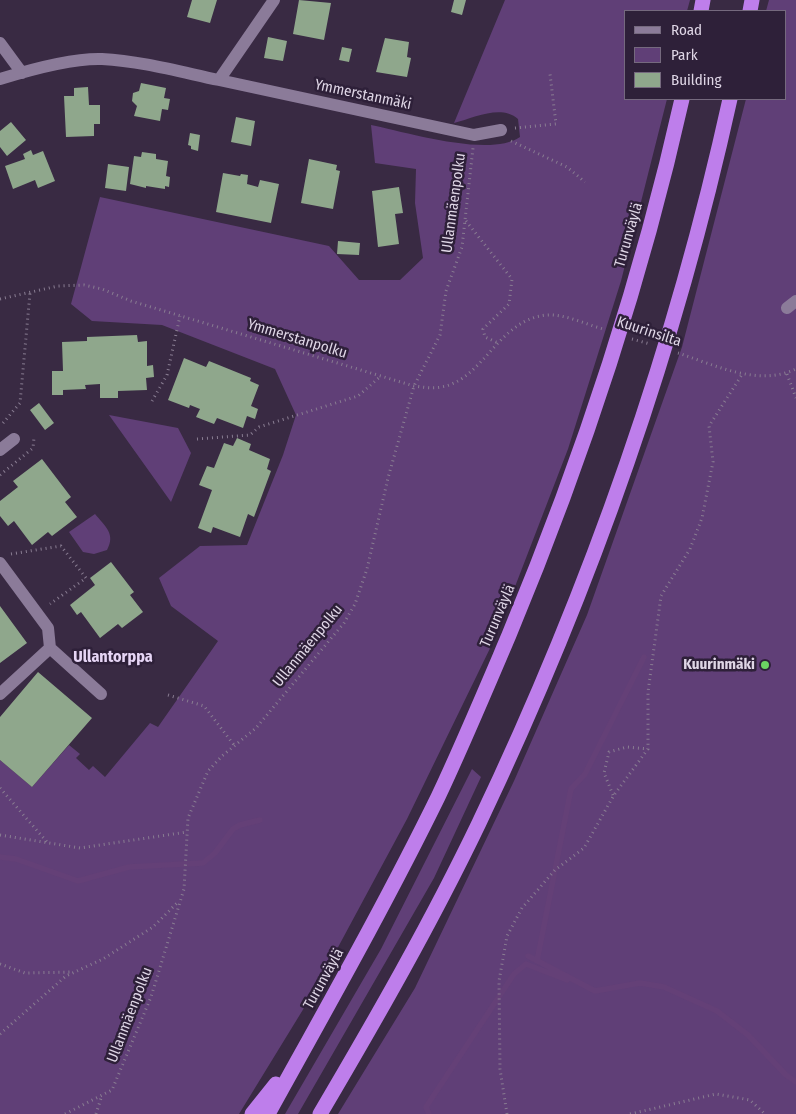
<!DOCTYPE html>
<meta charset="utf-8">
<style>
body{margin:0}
#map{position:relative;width:796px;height:1114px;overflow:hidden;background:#392a43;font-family:"Fira Sans Condensed",sans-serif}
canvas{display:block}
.legend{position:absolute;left:624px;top:10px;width:162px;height:90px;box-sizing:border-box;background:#2e2039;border:1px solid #75697e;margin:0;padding:6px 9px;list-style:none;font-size:15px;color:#dfd6e6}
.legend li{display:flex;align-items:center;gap:10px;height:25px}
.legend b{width:25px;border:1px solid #75697e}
</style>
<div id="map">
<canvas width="796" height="1114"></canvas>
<ul class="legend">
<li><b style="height:6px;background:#8b7b99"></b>Road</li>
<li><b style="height:14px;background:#603f77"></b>Park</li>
<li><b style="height:14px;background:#8fa78c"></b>Building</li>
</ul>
</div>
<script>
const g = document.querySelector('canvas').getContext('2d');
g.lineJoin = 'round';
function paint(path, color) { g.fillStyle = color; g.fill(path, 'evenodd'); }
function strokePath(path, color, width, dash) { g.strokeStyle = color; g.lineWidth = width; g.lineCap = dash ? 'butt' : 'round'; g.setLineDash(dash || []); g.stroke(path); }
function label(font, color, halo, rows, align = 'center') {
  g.font = font + ' "Fira Sans Condensed",sans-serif'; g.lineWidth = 5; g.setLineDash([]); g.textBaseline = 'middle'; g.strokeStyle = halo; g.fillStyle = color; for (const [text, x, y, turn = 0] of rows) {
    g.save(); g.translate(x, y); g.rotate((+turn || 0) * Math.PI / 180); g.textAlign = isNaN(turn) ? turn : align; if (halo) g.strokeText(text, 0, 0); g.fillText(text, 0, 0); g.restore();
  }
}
const green = new Path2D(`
 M505,0H690L687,11H625V99H667L621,281L568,449L496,636L407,819L315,990L239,1114H0V760L32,787L69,745L80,754L76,758L89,770L93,766L105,777L150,723L158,727L218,641L171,606L159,578L200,546L247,545L283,455L296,415L275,369L162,325L92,321L71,304L100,197L329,246L359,280H400L423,258L415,203L416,169L375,163L371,125C406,132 490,158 520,137L518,119C501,104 474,118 454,123Z
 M769,0H796V1114H338L415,988L514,781L587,615L682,347L746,99H785V11H766Z
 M109,415L178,428L191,453L171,502Z
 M95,514C105,526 116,534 107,550L94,554L83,552L69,532Z
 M472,769L481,777L434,878L298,1114H285L381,949Z`);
const stream = new Path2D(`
 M0,857L16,859L78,881L129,867L203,863L215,853L233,829L240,825L260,820
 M528,956L595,991L640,983L664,987L717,1011L748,1035L786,1075L796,1082
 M537,961L571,789L585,774L644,657
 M429,1114L426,1107L514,974L526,964L567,980`);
const building = new Path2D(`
 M192,0H217L210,23L187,17Z
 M299,0L331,3L324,40L293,34Z
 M454,0H466L462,15L451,12Z
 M268,37L287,41L283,61L264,58Z
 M385,38L409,42L407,57L411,58L407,77L376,72Z
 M342,47L352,49L349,62L339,60Z
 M141,83L166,88L164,98L170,99L168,110L162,109L160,121L134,116L137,106L132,101L133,93L139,91Z
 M88,87L89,105H100V124H94V136L66,137L64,96H74V88Z
 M236,117L255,121L251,146L231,142Z
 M11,122L26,140L7,156L0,147V131Z
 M190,133L200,135L198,151L191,149V146L188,145Z
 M31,150L33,155L43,151L55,181L38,188L35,180L13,189L5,166L25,159L23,154Z
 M142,152L156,154V159L168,161L166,176L170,177L169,187L165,186V189L146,186V188L130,184L134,156L141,157Z
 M309,159L337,165L336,170L340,171L333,209L301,203Z
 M108,164L129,167L126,191L105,188Z
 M223,173L240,176L241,174L248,175L247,184L258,187L260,180L279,184L271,223L216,212Z
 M399,187L403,213L395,214L399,244L378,247L372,191Z
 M338,241L360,243L359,255L337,254Z
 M137,335L138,342L147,341V366L153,365L154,377L146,378L147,390L118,391V398H100V384L85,385L86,389L63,390V395H52V371H63L62,342L87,341V337Z
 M184,358L206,367L209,361L251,378L250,381L259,385L251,406L258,409L255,419L247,416L243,428L217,418L214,424L196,417L200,409L190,405L189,408L168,400Z
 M39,403L54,423L45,430L30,410Z
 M237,438L251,444L249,450L270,459L267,469L271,471L254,517L248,514L240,537L213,527L211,533L198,528L212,490L199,485L207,466L214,468L224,443L233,446Z
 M42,459L71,497L65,502L77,517L52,536L48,532L32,545L14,521L8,526L0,516V501L18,487L13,481Z
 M111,562L134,592L130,595L143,612L122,628L118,624L100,638L81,612L77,615L70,605L95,585L90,578Z
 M0,606L27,643L0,663Z
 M38,672L92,718L32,787L0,760V717Z`);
const path = new Path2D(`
 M515,128L556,124L550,74
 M511,141L567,167L585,182
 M466,221L512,279L509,304L483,329L485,337L498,343
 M0,299L58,286L84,285L102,289L131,301L414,386C423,387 432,389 441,387C484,380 498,319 547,315C565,314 585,324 603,329
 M632,339L650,344
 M678,353C715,365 758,387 796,369
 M787,374L796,398
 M152,401L167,375L180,316
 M3,423L20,403L30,293
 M197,439L250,435L259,427L358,396L381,376
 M0,475L33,448L34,438
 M11,554L61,546L86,578L50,604
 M168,695L204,706L234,745
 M0,788L47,842
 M613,795L604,773L609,752L627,747L648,749
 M0,835L80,848L187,832
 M0,964L25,973L73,972
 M0,1034L66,976L103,959L153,927L179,901
 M65,1114L112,1090L151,997L184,889L188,818L208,771L222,756L256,728L344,623L355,604L367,569L388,478L414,386L440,335L446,291L462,247L473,148
 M96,1114L102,1095
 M507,1114L500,1069L499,981L507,936L522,908L555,870L584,848L614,795L648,749V692L661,596L690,549L702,518L713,462L709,426L743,373
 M630,1114L716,1094L750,1100L765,1114`);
const minor = new Path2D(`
 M0,43L22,73
 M0,79C29,70 72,58 102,59C141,61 181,72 219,80L274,0
 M219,80L474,135L501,130
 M787,308L796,301
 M0,450L14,439
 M0,563L48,628L50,648L101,694
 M0,694L50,648`);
const highway = new Path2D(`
 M701,11L703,0
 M750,11L752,0
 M252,1114L276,1084
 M268,1114C326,1009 385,905 438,797C463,744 486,689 509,635C581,462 641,282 682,99
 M320,1114C376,1019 431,923 479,823C589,592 675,349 730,99`);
const markers = [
 [765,665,5,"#6bd362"]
];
const streetNames = [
 ["Ymmerstanmäki",363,95,12],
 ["Ullanmäenpolku",454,203,-82],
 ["Turunväylä",629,235,-74],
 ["Kuurinsilta",649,332,18],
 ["Ymmerstanpolku",297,339,17],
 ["Turunväylä",498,616,-67],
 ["Ullanmäenpolku",308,646,-51],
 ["Turunväylä",324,979,-61],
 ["Ullanmäenpolku",130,1015,-69]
];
const poiNames = [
 ["Kuurinmäki",755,665]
];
const neighbourhoodNames = [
 ["Ullantorppa",113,658]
];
paint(green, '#603f77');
strokePath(stream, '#644077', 5.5);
paint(building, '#8fa78c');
strokePath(path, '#897d92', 3, [1, 4]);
strokePath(minor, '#8b7b99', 12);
strokePath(highway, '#be7eeb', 15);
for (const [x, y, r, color] of markers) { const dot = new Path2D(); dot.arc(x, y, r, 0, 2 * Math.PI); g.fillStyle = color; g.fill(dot); strokePath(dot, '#2e2039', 2); }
label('15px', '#dfd6e6', '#2e2039', streetNames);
label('bold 15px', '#dfd6e6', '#2e2039', poiNames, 'right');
label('bold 16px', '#e6d5f5', '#2e2039', neighbourhoodNames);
</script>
